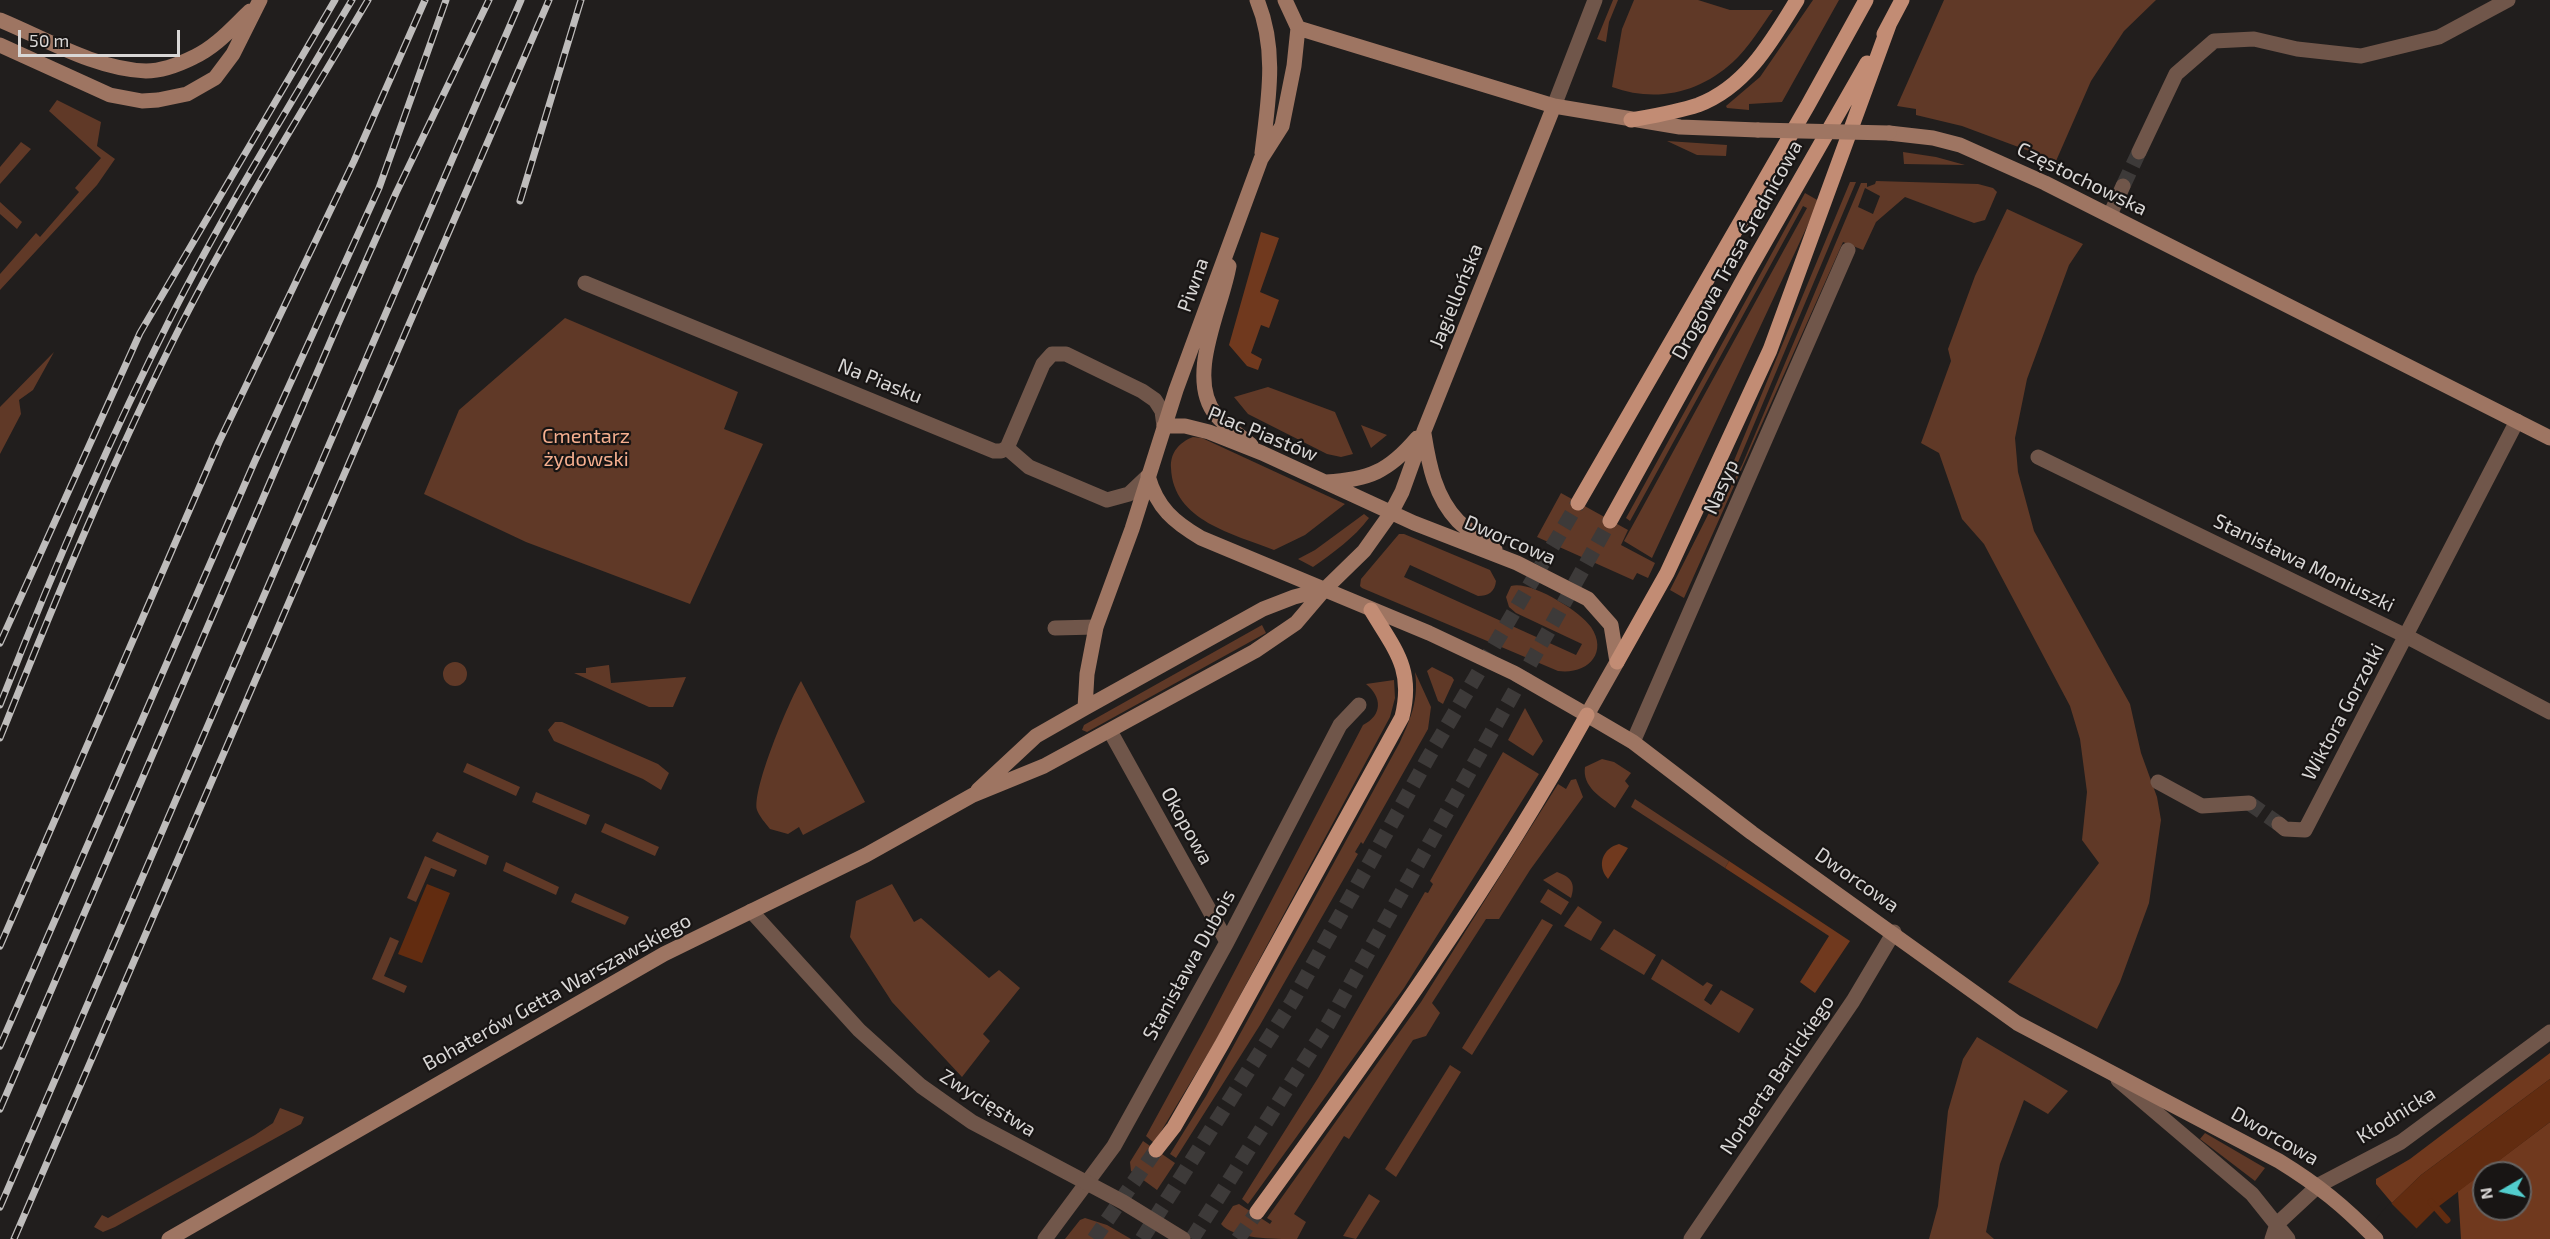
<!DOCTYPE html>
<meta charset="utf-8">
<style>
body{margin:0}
#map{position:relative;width:2550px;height:1239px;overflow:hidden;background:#211e1d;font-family:"Exo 2",sans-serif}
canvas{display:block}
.north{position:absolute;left:2472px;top:1161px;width:60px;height:60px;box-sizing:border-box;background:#181514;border:2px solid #656362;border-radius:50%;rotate:261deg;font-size:16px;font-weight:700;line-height:24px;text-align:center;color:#d9d7d6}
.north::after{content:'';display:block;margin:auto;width:21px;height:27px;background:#52cdcd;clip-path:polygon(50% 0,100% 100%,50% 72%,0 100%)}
.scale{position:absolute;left:18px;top:30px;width:162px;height:27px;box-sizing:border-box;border:3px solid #d9d7d6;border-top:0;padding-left:8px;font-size:18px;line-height:21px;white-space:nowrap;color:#d9d7d6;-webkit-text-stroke:4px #181514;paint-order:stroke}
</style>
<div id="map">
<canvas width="2550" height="1239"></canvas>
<div class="north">N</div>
<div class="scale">50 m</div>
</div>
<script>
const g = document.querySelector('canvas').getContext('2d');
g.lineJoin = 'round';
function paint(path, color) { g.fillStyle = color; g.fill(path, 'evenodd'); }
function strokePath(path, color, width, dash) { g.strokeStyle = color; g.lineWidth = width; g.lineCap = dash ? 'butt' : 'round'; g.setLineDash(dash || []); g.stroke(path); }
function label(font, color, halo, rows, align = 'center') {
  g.font = font + ' "Exo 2",sans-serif'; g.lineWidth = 4.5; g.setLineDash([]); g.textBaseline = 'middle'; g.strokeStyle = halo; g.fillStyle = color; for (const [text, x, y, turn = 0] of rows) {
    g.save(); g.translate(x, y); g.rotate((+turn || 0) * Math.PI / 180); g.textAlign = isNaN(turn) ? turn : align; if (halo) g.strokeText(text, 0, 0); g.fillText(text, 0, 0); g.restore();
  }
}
const green = new Path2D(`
 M1613,0H1618L1609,22L1606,42L1597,39Z
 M1634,0H1698L1730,10H1773C1761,27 1749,47 1733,62C1699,93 1656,103 1612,87L1622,29Z
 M1813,0H1839L1782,102L1749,104V110L1727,108L1726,106L1760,77Z
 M1944,0H2156L2124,31L2091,81L2056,161L1962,126L1916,115V109L1897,106Z
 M57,100L101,122L97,146L115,159L97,185L0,290V274L36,233L40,237L79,192L75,188L101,158L49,111Z
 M1667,141L1727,145L1726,156L1697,155Z
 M21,142L31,149L0,184V167Z
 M1903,152L1936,157L1965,165L1904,164Z
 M1876,181L1978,184L1993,188L1997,192L1985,220L1974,223L1905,197L1876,222L1863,250L1843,242L1684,598L1670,590L1728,475L1850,182H1856L1715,517L1742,465L1861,183H1867V187L1875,184ZM1865,188L1880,196L1873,214L1858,207Z
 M1805,193L1819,201L1652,558L1624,541L1807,208L1803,206L1630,521L1626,518Z
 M0,202L22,222L17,229L0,214Z
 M2007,209L2083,244L2069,265L2027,379L2015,438L2018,472L2034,531L2130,704L2141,753L2157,797L2161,820L2149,903L2120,982L2097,1029L2008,982L2099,863L2082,840L2087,792L2080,739L2070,706L1984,544L1962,519L1939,453L1921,443L1951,361L1948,349L1975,276Z
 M565,318L738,392L724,429L763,444L690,604L526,542L424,494L459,410Z
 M54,352L33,390L19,400L21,414L0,454V407Z
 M1268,387L1335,412L1353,454L1341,457L1327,454L1248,414L1234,397Z
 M1361,425L1387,435L1371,448Z
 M1193,437L1202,438L1345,504L1305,535L1274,550C1234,534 1173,521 1171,468C1170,452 1180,442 1193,437Z
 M1561,493L1628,530L1621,545L1655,563L1648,578L1637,573L1633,580L1537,537Z
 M1364,514L1369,518C1354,538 1333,553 1313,567L1298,559L1315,550Z
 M1399,534H1404L1490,570L1496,581C1495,592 1488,596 1478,596L1410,565L1404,577L1576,655L1582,644L1516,613L1509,607L1506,597L1511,586C1530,580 1580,611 1591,627C1609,654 1586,675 1558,671L1362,588L1360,586L1361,579Z
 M1262,625L1266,633L1087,732L1082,730L1084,725Z
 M443 674a12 12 0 1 1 24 0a12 12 0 1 1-24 0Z
 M609,665L611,683L686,677L673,707H649L574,673H586V668Z
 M1432,667L1452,677L1454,680L1443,704L1438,701L1427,671Z
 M1415,672L1431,707L1428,729L1363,844L1361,842L1355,852L1358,854L1260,1025L1176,1158L1170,1154L1206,1096L1400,742C1411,718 1419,699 1415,672Z
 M1394,680L1395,698L1390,717L1216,1040L1154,1143L1146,1136L1205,1028L1363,725C1383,715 1382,697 1366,684Z
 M801,681L865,802L803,835L799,827L788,834L770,829C766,824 759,816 757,810C752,789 789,701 801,681Z
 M1525,708L1543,741L1533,756L1508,740Z
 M555,722H562L658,764L669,773L661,790L643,779L554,741L548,730Z
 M1503,752L1539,774L1404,988L1248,1204L1242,1199L1318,1078L1425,892L1428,893L1433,884L1430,881Z
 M1602,759L1614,762L1631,773L1625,781L1629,786L1615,808C1601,797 1582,787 1585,767Z
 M467,763L520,787L516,796L463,772Z
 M1576,779L1583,797L1530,870L1499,919H1486L1432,1003L1440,1013L1426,1036L1413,1040L1409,1046L1349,1139L1344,1136L1294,1214L1306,1222L1297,1239C1273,1239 1234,1239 1221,1224L1233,1206L1239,1204L1270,1224L1272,1221L1267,1218L1421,1002L1558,784L1566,789L1571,780Z
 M536,792L590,815L586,825L532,802Z
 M1635,799L1729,861L1725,868L1631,807Z
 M605,823L659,847L655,856L601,832Z
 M437,832L489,856L486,865L432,841Z
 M425,856L457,870L454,877L431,868L416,902L407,898Z
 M506,862L559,887L556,895L503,871Z
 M1557,872C1571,877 1576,883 1571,898L1543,880Z
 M892,884L914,922L921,918L989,978L999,970L1020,988L983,1034L990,1041L962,1077L892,1002L850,937L856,901Z
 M1548,889L1569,902L1561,915L1540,902Z
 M575,893L629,917L625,925L571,902Z
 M1578,906L1602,922L1591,941L1564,926Z
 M1542,919L1553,925L1472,1055L1462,1048Z
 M1614,929L1656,955L1644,975L1600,949Z
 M390,937L399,941L384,976L407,986L404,993L372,979Z
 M1662,959L1703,986L1707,982L1713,985L1704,1000L1711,1005L1721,990L1754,1009L1739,1033L1651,979Z
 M1977,1037L2068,1091L2048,1114L2024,1100L2000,1164L1986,1232L1994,1239H1929L1938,1206L1948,1111L1963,1059Z
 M1450,1065L1461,1072L1396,1177L1385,1169Z
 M280,1108L304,1117L301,1124L115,1227L103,1232L94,1227L102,1215L108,1218L255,1135L273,1123Z
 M2205,1133L2265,1168L2255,1181L2200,1139Z
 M1143,1141L1175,1163L1157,1190L1131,1171L1130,1162Z
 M1369,1194L1380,1201L1356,1239L1343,1236Z
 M1085,1218L1107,1225L1131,1239H1065L1080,1220Z`);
const forest = new Path2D(`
 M1261,232L1279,238L1260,292L1279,300L1269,328L1261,325L1251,353L1262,359L1258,370L1247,366L1229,345Z
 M1619,844L1628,848L1608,879C1596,865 1603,848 1619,844Z
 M1729,861L1850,941L1815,993L1800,982L1829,936L1725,868Z
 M2550,1053V1079L2421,1175L2392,1203L2376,1184V1179L2410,1159Z
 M2550,1122V1239H2461L2458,1191ZM2484,1173H2520V1209H2484Z`);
const water = new Path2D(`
 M427,884L450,893L422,963L398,954Z
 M2550,1079V1122L2438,1207L2406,1239H2363L2392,1203L2421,1175Z`);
const pier = new Path2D(`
 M2390,1202L2418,1230L2410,1239H2360Z`);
const stream = new Path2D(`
 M2431,1202L2447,1220`);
const minorTunnel = new Path2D(`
 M2123,186L2139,152
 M2249,803L2279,824`);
const primaryTunnel = new Path2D(`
 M1094,1239L1156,1150
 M1142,1239L1293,1000L1428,758L1578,503
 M1192,1239L1328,1024L1610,521
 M1238,1239L1257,1212`);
const minor = new Path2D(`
 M2139,152L2176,74L2214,41L2254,39L2297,49L2361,56L2439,37L2508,0
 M2110,215L2123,186
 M585,283L994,451H1001L1007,448
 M1007,448L1043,364L1052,354H1066L1142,391L1155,400L1162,411L1164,426
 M1007,448L1029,467L1107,500L1129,494L1148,476
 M2038,457L2406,636L2550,712
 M1055,628L1096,627
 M1110,731L1227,942
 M1633,742L1848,250
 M2158,782L2202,806L2249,803
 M2279,824L2285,829L2305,830L2517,421
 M2118,1080L2252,1194L2288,1239
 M1045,1239L1114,1146L1227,942L1340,725L1359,705
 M1691,1239L1853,1001L1894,932
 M2272,1239L2277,1224L2319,1185`);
const tertiary = new Path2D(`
 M1554,106L1595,0
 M751,911L859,1030L921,1086L972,1122L1123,1202L1183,1239
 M2319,1185L2401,1142L2550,1032`);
const secondary = new Path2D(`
 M1257,0C1278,50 1268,102 1262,153
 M0,20C46,39 95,69 146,71C162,71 180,64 194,57C216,47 233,27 250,11
 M1298,28L1554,106L1680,127L1758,130
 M0,45L110,95L142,101L158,100L187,94L215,78L233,54L260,0
 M1889,133L1933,138L1960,145L2045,183L2550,438
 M1229,266C1222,308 1185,377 1216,415C1225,426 1240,435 1251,445
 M1164,426H1185L1209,432L1262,453L1414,523L1517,563L1588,599L1611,625L1617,662L1587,715
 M1424,434C1429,465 1435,497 1458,521C1468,531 1483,540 1495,549
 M1148,476C1157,508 1174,522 1201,538L1429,633L1514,673L1587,715L1633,742L1752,833L2017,1023L2279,1161C2318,1185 2344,1206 2376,1239
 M1326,482C1369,480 1389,471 1417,438
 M1085,708L1087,674L1096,627L1132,529L1176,390L1261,159L1282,126L1294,66L1298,28L1285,0
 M978,790L1036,736L1085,708L1263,609L1294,597L1325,589
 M169,1239L664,954L866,855L973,795L1044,766L1255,651L1296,623L1325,589L1364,551L1391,513L1402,492L1424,431L1554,106`);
const primary = new Path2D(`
 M1884,34L1902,0
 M1631,120C1653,116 1677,112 1698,105C1746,87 1772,41 1797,0
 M1578,503L1808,105L1866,0
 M1610,521L1747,273L1867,63
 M1617,662L1667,573L1770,350L1889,25
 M1156,1150L1174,1127L1222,1044L1402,717C1414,669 1395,650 1371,610
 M1257,1212C1374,1051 1491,889 1587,715`);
const rail = new Path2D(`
 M520,201L581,0
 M0,643L140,333L335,0
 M0,705C51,575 107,444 170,319C225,210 290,105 352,0
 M0,738C56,598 114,457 182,323C239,212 305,107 368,0
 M0,946L219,442L354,161L425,0
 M0,1046L254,463L379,188L446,0
 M0,1109L338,324L396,193L489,0
 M0,1207L521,0
 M14,1239L549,0`);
const secondaryBridge = new Path2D(`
 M1758,130L1889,133`);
const streetNames = [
 ["Częstochowska",2082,179,26],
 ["Drogowa Trasa Średnicowa",1737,250,-61],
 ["Piwna",1193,285,-70],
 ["Jagiellońska",1456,296,-68],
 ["Na Piasku",880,381,22],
 ["Plac Piastów",1263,434,22],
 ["Nasyp",1721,487,-66],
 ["Dworcowa",1510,540,23],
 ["Stanisława Moniuszki",2304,563,26],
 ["Wiktora Gorzołki",2343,712,-62],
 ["Okopowa",1187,826,61],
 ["Dworcowa",1857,880,35],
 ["Stanisława Dubois",1189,965,-61],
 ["Bohaterów Getta Warszawskiego",557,992,-29],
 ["Norberta Barlickiego",1777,1075,-56],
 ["Zwycięstwa",988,1103,32],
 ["Kłodnicka",2396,1115,-32],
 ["Dworcowa",2275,1136,30]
];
const parkNames = [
 ["Cmentarz",586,436],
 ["żydowski",586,459]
];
paint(green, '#603927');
paint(forest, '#70391e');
paint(water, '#622c10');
paint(pier, '#211e1d');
strokePath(stream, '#622c10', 7);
strokePath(minorTunnel, '#3d3a39', 15, [15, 8]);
strokePath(primaryTunnel, '#3d3a39', 15, [15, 8]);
strokePath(minor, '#70564a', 15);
strokePath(tertiary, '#70564a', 15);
strokePath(secondary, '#9e7562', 15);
strokePath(primary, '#c28c74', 15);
strokePath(rail, '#bebcbb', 7);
strokePath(rail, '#181514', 4.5, [14]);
strokePath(secondaryBridge, '#9e7562', 15);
label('20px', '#d9d7d6', '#181514', streetNames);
label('20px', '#f6af8f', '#181514', parkNames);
</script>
